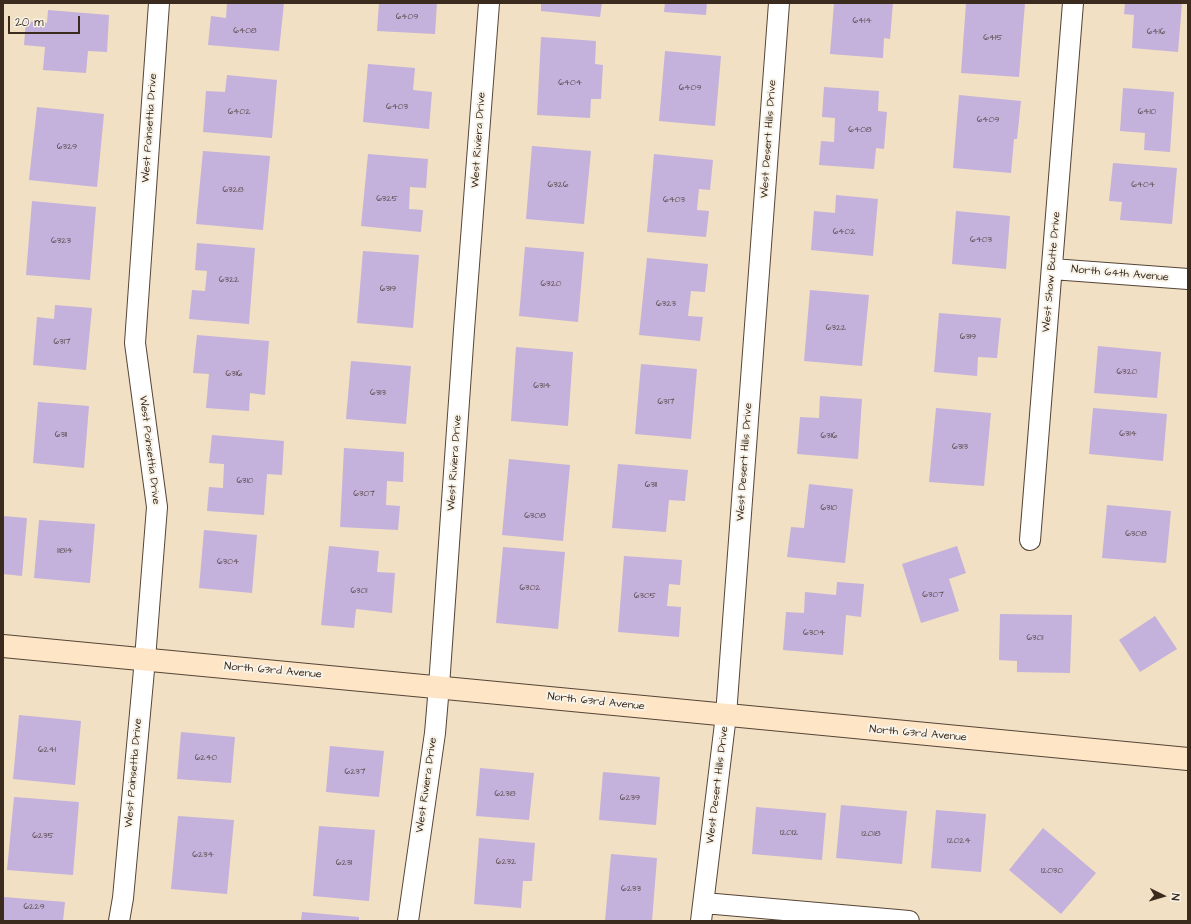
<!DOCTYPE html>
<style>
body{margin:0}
#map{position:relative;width:1191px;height:924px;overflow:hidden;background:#f1e0c3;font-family:"Architects Daughter",sans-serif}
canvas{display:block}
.frame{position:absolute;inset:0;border:4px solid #3b2a1e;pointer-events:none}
.north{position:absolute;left:1143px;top:876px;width:40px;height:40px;-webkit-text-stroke:3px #f7f3e8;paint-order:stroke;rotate:95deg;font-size:11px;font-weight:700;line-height:16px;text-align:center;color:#3b2a1e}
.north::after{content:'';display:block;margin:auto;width:14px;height:18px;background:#3b2a1e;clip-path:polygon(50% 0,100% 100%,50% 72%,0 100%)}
.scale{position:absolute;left:8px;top:16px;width:72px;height:18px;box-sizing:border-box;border:2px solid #3b2a1e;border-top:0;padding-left:5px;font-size:12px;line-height:14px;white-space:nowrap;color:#3b2a1e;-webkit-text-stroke:3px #f7f3e8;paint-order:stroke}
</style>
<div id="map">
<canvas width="1191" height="924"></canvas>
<div class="frame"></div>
<div class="north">N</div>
<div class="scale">20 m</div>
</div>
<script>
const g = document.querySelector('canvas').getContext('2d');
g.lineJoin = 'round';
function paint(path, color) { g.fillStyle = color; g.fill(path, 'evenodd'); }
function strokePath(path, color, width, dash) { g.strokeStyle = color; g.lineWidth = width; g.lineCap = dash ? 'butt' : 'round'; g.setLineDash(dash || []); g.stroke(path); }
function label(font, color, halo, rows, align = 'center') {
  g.font = font + ' "Architects Daughter",sans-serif'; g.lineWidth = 4; g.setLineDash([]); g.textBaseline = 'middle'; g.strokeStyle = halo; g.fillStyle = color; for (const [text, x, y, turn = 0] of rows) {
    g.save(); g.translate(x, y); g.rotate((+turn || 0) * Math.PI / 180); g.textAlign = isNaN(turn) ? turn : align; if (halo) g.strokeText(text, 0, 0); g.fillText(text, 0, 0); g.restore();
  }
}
const building = new Path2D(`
 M227,3H284L279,51L208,45L211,16L226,18Z
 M379,3H437L435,34L377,31Z
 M541,3H602L600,17L541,11Z
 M665,3H707L706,15L664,12Z
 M834,3H893L890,39L884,38L883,58L830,54Z
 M966,3H1025L1019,77L961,73Z
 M1125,3H1182L1178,52L1132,48L1134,15L1124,14Z
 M48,10L109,15L107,52L88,51L86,73L43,70L45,47L24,45L26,21L47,23Z
 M541,37L596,41L595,64L603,65L601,99H591L590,118L537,115Z
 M665,51L721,56L715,126L659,121Z
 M368,64L415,68L413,90L432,92L429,129L363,122Z
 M227,75L277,80L272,138L203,132L206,91L225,92Z
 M824,87L879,91L878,111L887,112L884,149L876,148L874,169L819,165L821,141L834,142L835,118L822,117Z
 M1123,88L1174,92L1170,152L1144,150L1145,133L1120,131Z
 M959,95L1021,101L1017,139H1014L1011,173L953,168Z
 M37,107L104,114L97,187L29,180Z
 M532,146L591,151L584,224L526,219Z
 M203,151L270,156L263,230L196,224Z
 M368,154L428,159L426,188L410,187L409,209L423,210L421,232L361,226Z
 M654,154L713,160L710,190L699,189L697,210L709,211L706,237L647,232Z
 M1113,163L1177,168L1172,224L1120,220L1122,202L1109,201Z
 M836,195L878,199L873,256L811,250L814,211L835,213Z
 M32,201L96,207L90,280L26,275Z
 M956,211L1010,216L1006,269L952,264Z
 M197,243L255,248L249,324L189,319L192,290L205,291L207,271L195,270Z
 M525,247L584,252L578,322L519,316Z
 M363,251L419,255L413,328L357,323Z
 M647,258L708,264L705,292L691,291L688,316L703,317L700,341L639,335Z
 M810,290L869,295L862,366L804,361Z
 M55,305L92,308L86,370L33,365L37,317L54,319Z
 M939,313L1001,318L997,358L978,357L977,376L934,372Z
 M197,335L269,341L265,395L250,393L249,411L206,408L209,374L193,373Z
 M1098,346L1161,352L1157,398L1094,393Z
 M516,347L573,352L568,426L511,421Z
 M351,361L411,366L406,424L346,419Z
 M641,364L697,369L691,439L635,434Z
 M820,396L862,399L858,459L797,454L800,417L819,418Z
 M38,402L89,406L84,468L33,463Z
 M936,408L991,413L984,486L929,482Z
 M1093,408L1167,414L1163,461L1089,454Z
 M212,435L284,441L282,475L267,474L264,515L207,511L209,487L223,488L224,464L209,463Z
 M344,448L404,452L403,482L387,481L386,505L400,506L398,530L340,527Z
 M509,459L570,465L563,541L502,535Z
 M618,464L688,470L685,501L669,500L666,532L612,528Z
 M809,484L853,489L845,563L787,557L791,527L804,528Z
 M1107,505L1171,511L1166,563L1102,558Z
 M3,516L27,518L22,576L3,574Z
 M39,520L95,524L90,583L34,578Z
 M204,530L257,535L252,593L199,588Z
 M329,546L379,551L377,572L395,573L392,613L356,609L354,628L321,625Z
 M957,546L966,573L949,579L959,611L921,623L902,564Z
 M503,547L565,552L558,629L496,623Z
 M624,556L682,560L680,585L669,584L667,606L681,607L679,637L618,632Z
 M837,582L864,584L861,617L846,615L843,655L783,650L786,612L804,613L805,592L836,595Z
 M1000,614L1072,615L1070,673L1017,672V661L999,660Z
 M1155,616L1177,649L1140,672L1119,640Z
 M19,715L81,721L75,785L13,779Z
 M181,732L235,737L231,783L177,779Z
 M330,746L384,751L379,797L326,792Z
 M480,768L534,773L529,820L476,816Z
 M603,772L660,777L656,825L599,820Z
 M14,797L79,802L73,875L7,870Z
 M841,805L907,811L902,864L836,858Z
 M756,807L826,813L822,860L752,854Z
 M936,810L986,814L981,872L931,868Z
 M178,816L234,820L227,894L171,889Z
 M319,826L375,830L369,901L313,896Z
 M1043,828L1096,873L1061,914L1009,870Z
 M479,838L535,843L532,881H523L521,908L474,904Z
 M611,854L657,858L652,921H605Z
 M4,897L65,902L63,921H3Z
 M302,912L359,917V921H301Z`);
const street = new Path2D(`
 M1052,269L1188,279
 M1030,540L1073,3
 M704,903L909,921
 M119,921L123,898L145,659L157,507L135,343L159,3
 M408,921L435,733L439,686L464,330L489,3
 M701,921L726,715L779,3`);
const secondary = new Path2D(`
 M3,646C398,682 793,722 1188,759`);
const numberNames = [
 ["6409",407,17],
 ["6414",862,21],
 ["6408",245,31],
 ["6416",1156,32],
 ["6415",993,38],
 ["6404",570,83],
 ["6409",690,88],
 ["6403",397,107],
 ["6402",239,112],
 ["6410",1147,112],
 ["6409",988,120],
 ["6408",860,130],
 ["6329",67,147],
 ["6326",558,185],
 ["6404",1143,185],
 ["6328",233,190],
 ["6325",387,199],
 ["6403",674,200],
 ["6402",844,232],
 ["6403",981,240],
 ["6323",61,241],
 ["6322",229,280],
 ["6320",551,284],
 ["6319",388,289],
 ["6323",666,304],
 ["6322",836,328],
 ["6319",968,337],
 ["6317",62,342],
 ["6320",1127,372],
 ["6316",234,374],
 ["6314",542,386],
 ["6313",378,393],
 ["6317",666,402],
 ["6314",1128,434],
 ["6311",61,435],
 ["6316",829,436],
 ["6313",960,447],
 ["6310",245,481],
 ["6311",651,485],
 ["6307",364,494],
 ["6310",829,508],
 ["6308",535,516],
 ["6308",1136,534],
 ["11814",65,551],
 ["6304",228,562],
 ["6302",530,588],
 ["6301",359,591],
 ["6307",933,595],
 ["6305",645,596],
 ["6304",814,633],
 ["6301",1035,638],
 ["6241",47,750],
 ["6240",206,758],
 ["6237",355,772],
 ["6238",505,794],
 ["6239",630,798],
 ["12012",789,833],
 ["12018",871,834],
 ["6235",43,836],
 ["12024",959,841],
 ["6234",203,855],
 ["6232",506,862],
 ["6231",344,863],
 ["12030",1052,871],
 ["6233",631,889],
 ["6229",34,907]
];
const streetNames = [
 ["West Poinsettia Drive",150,128,-86],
 ["West Desert Hills Drive",769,139,-86],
 ["West Riviera Drive",479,140,-86],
 ["West Shaw Butte Drive",1052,272,-85],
 ["North 64th Avenue",1120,274,5],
 ["West Poinsettia Drive",149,450,83],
 ["West Desert Hills Drive",745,462,-86],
 ["West Riviera Drive",455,463,-86],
 ["North 63rd Avenue",273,671,5],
 ["North 63rd Avenue",596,702,6],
 ["North 63rd Avenue",918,734,5],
 ["West Poinsettia Drive",134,773,-85],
 ["West Riviera Drive",427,785,-82],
 ["West Desert Hills Drive",718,785,-83]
];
paint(building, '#c4b1dc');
strokePath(street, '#564537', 22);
strokePath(secondary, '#564537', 24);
strokePath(street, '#fff', 20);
strokePath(secondary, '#fde5c5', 22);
label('9px', '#5d4c4e', null, numberNames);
label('11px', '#3b2a1e', '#f7f3e8', streetNames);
</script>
